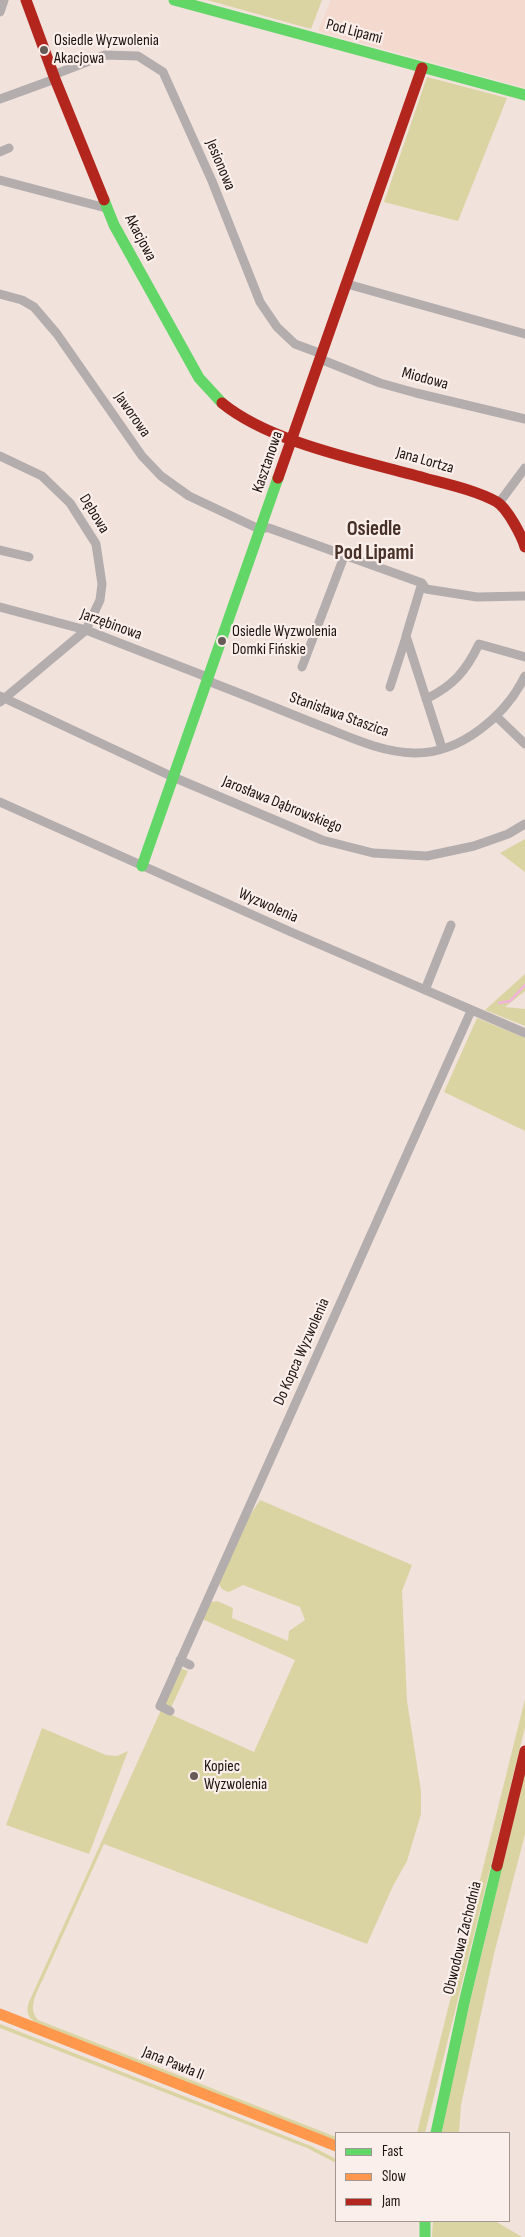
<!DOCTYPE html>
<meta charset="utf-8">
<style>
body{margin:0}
#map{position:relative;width:525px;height:2237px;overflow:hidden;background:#f1e2dc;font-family:"Sofia Sans Condensed",sans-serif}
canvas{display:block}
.legend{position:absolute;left:335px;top:2132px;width:175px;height:90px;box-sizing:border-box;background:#fbefeb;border:1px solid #a29793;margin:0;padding:6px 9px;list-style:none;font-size:15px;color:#1d130f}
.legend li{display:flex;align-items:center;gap:10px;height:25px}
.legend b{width:25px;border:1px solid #a29793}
</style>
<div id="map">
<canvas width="525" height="2237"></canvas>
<ul class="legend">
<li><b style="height:6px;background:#63d668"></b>Fast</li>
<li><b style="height:6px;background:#ff974d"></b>Slow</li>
<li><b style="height:6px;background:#b3261e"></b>Jam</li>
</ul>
</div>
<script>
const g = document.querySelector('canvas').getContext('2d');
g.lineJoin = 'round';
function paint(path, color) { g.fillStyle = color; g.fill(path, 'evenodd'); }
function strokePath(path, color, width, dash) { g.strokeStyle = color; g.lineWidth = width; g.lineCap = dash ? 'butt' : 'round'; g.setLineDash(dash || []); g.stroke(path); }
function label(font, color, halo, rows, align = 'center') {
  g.font = font + ' "Sofia Sans Condensed",sans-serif'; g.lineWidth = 4.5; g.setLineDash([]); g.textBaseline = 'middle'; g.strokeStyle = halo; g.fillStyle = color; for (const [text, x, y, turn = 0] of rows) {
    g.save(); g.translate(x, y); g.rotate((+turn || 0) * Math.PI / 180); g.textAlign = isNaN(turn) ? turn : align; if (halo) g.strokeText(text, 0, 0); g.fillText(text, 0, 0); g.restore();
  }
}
const built = new Path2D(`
 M331,0H525V88L318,31Z`);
const green = new Path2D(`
 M207,0H322L311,29Z
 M427,77L507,98L458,221L384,202Z
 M525,839V872L500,853Z
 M525,974V991L505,1007L525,1009V1026L485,1010Z
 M477,1018L525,1038V1131L444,1092Z
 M260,1500L412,1565L402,1591L407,1701L421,1791V1814L407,1861L393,1886L367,1944L104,1844L43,1979C37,1992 27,2008 38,2020L336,2137V2141L35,2022C27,2017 26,2011 29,2002L161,1710L254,1752L295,1660L202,1619L211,1602L217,1601L233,1608L232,1618L288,1641L289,1631L305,1620L300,1607L243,1585L229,1592C223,1590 220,1589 219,1582L247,1520Z
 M180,1668L188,1671L171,1708L164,1705Z
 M525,1699V1727L425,2133H417Z
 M42,1728L106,1755L117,1756L128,1751L89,1854L6,1825Z
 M525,1772V1834L494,1954L461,2105L459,2133H442L454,2069Z
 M0,2024L311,2146L336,2159V2163L307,2148L0,2028Z
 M433,2221H495L522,2237H432Z`);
const stream = new Path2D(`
 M499,1003L510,1001L525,985`);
const street = new Path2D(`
 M0,12L4,0
 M53,75L105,55L138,56L163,72L212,181L260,302L277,327L295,344L322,354
 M0,99L55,79
 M0,152L9,148
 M0,180L106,208
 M347,284L525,334
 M0,294L22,300L34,307L57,334L142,456L161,476L189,496L257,528H269L422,583L426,589L477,597L525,596
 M320,359L380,383L416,393L525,419
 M0,456L42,476L70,503L96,544L102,584L100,600L86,630L0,702
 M499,503L525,468
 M0,550L29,557
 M422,583L406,636L442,748
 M0,607L86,630L202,675L213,683C247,696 281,710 316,724C348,736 379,752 414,753C461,754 506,715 525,676
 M302,667L345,554
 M390,687L406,637
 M0,696L173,777L322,840L373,853L427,856L474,846L508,834L525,824
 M426,699C453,686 466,671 479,644L525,657
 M496,716L525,744
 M0,802L291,932L525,1033
 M425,990L451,925
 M180,1660L190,1665
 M170,1711L160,1706L471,1011`);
const fast = new Path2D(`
 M174,0L525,95
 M104,200L114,225L199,378L222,403
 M142,866L278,478
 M436,2133L464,2003L497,1866
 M425,2221V2237`);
const slow = new Path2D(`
 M0,2014L336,2146`);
const jam = new Path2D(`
 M26,0L55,79L104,200
 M222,403C272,444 365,461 428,479C451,485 477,491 497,502C507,508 522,536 525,547
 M278,478L422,68
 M497,1866L525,1751`);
const markers = [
 [44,50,5,"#675b57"],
 [222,641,5,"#675b57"],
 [194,1776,5,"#675b57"]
];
const streetNames = [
 ["Pod Lipami",354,32,15],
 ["Jesionowa",220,165,67],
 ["Akacjowa",140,238,62],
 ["Miodowa",425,379,15],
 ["Jaworowa",132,415,55],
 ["Jana Lortza",425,461,16],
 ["Kasztanowa",268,462,-71],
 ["Dębowa",94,514,58],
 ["Jarzębinowa",111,625,20],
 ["Stanisława Staszica",339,715,20],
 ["Jarosława Dąbrowskiego",282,805,22],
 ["Wyzwolenia",268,906,24],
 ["Do Kopca Wyzwolenia",302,1352,-66],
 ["Obwodowa Zachodnia",463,1938,-76],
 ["Jana Pawła II",173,2064,22]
];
const poiNames = [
 ["Osiedle Wyzwolenia",54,41],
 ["Akacjowa",54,59],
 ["Osiedle Wyzwolenia",232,632],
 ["Domki Fińskie",232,650],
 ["Kopiec",204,1767],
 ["Wyzwolenia",204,1785]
];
const districtNames = [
 ["Osiedle",374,530],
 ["Pod Lipami",374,554]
];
paint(built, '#f4d9ce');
paint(green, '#dad4a2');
strokePath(stream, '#f2b2db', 2.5);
strokePath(street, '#b4adad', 9);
strokePath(fast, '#63d668', 11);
strokePath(slow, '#ff974d', 11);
strokePath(jam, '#b3261e', 11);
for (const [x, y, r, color] of markers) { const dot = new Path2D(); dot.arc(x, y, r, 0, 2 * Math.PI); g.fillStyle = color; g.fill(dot); strokePath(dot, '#fbefeb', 2); }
label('16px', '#1d130f', '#fbefeb', streetNames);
label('16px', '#1d130f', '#fbefeb', poiNames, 'left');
label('bold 21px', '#463027', '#fbefeb', districtNames);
</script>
